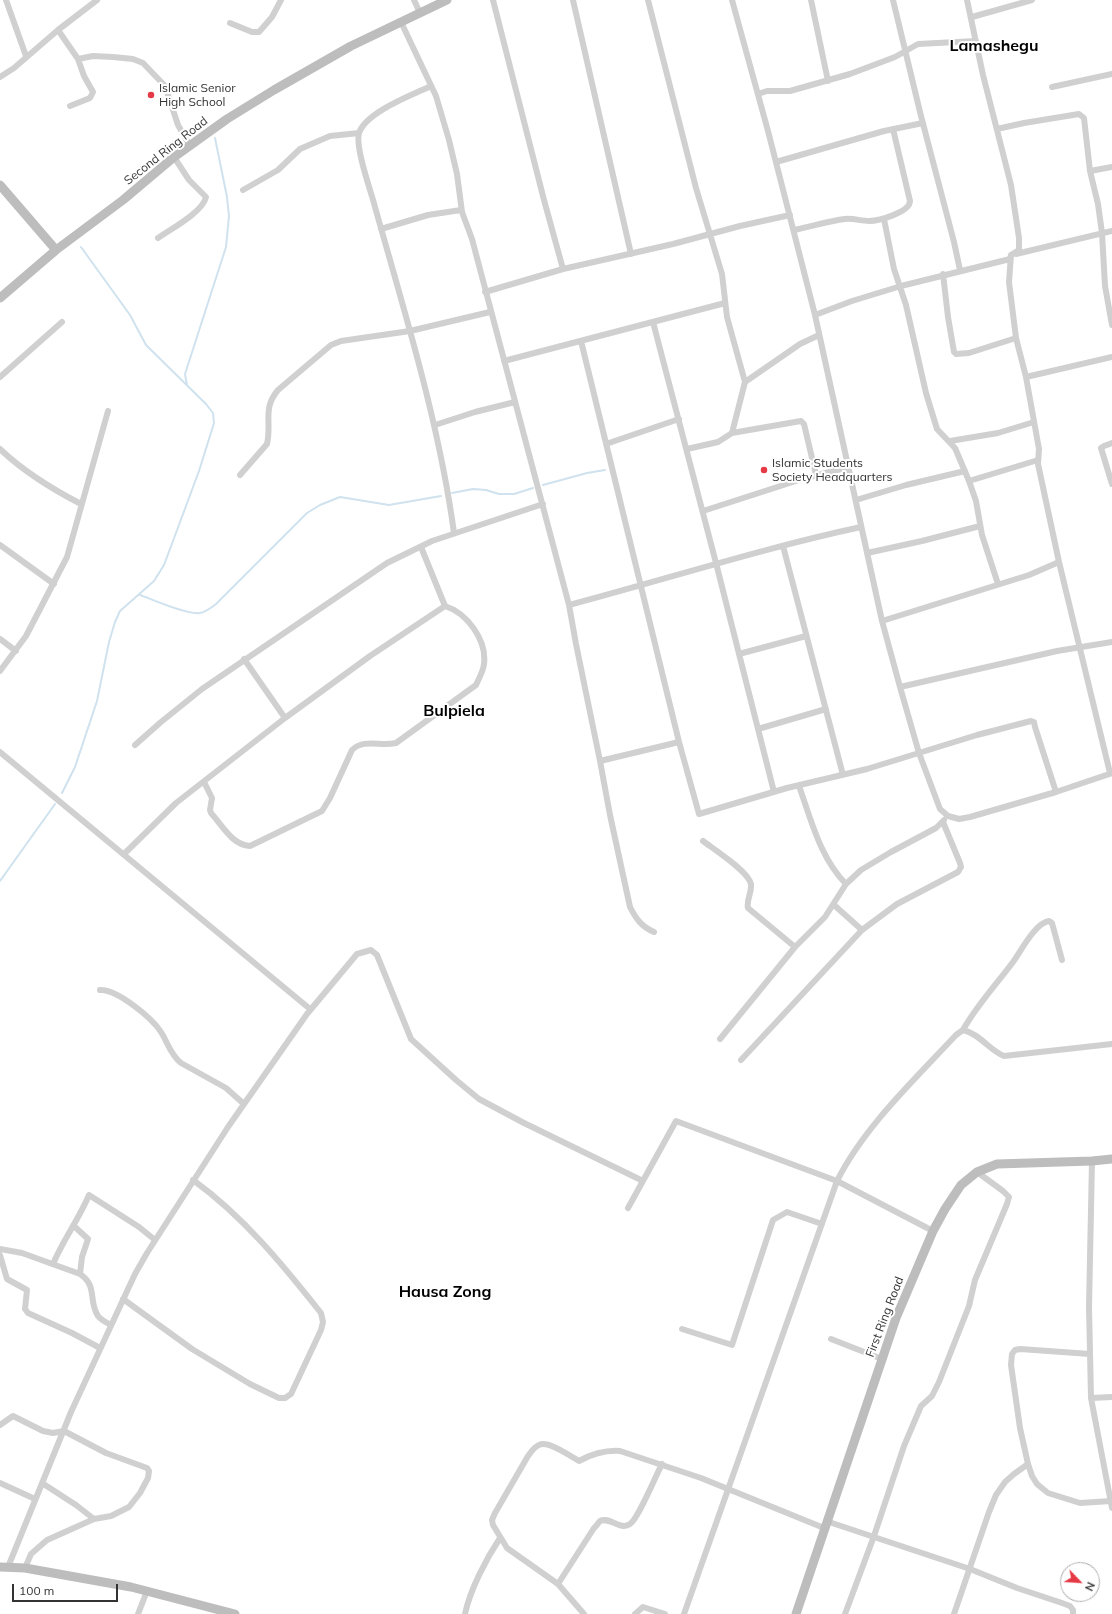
<!DOCTYPE html>
<style>
body{margin:0}
#map{position:relative;width:1112px;height:1614px;overflow:hidden;background:#fff;font-family:Mulish,sans-serif}
canvas{display:block}
.north{position:absolute;left:1060px;top:1562px;width:40px;height:40px;box-sizing:border-box;background:#fff;border:1px solid #adadad;border-radius:50%;rotate:115deg;font-size:11px;font-weight:700;line-height:16px;text-align:center;color:#333}
.north::after{content:'';display:block;margin:auto;width:14px;height:18px;background:#e63946;clip-path:polygon(50% 0,100% 100%,50% 72%,0 100%)}
.scale{position:absolute;left:12px;top:1584px;width:106px;height:18px;box-sizing:border-box;border:2px solid #333;border-top:0;padding-left:5px;font-size:12px;line-height:14px;white-space:nowrap;color:#333;-webkit-text-stroke:3px #fff;paint-order:stroke}
</style>
<div id="map">
<canvas width="1112" height="1614"></canvas>
<div class="north">N</div>
<div class="scale">100 m</div>
</div>
<script>
const g = document.querySelector('canvas').getContext('2d');
g.lineJoin = 'round';
function strokePath(path, color, width, dash) { g.strokeStyle = color; g.lineWidth = width; g.lineCap = dash ? 'butt' : 'round'; g.setLineDash(dash || []); g.stroke(path); }
function label(font, color, halo, rows, align = 'center') {
  g.font = font + ' Mulish,sans-serif'; g.lineWidth = 4; g.setLineDash([]); g.textBaseline = 'middle'; g.strokeStyle = halo; g.fillStyle = color; for (const [text, x, y, turn = 0] of rows) {
    g.save(); g.translate(x, y); g.rotate((+turn || 0) * Math.PI / 180); g.textAlign = isNaN(turn) ? turn : align; if (halo) g.strokeText(text, 0, 0); g.fillText(text, 0, 0); g.restore();
  }
}
const stream = new Path2D(`
 M187,385L185,374L226,247L229,216L227,197L215,138
 M543,485L587,473L605,470
 M452,493L473,489L486,490L499,494H514L533,488
 M140,595C154,600 187,615 200,613C206,612 211,608 216,604L307,513L320,505L340,497L389,505L441,496
 M62,793L75,767L97,701L109,642L115,622L120,611L154,581L164,565L173,541L199,471L214,423L213,413L206,404L146,345L130,315L81,247
 M0,881L55,804`);
const street = new Path2D(`
 M6,0L26,56
 M414,0L420,13
 M493,0L544,200L563,269
 M573,0L631,254
 M648,0L696,188L722,274L727,317L745,382L732,433L718,442L687,449
 M732,0L768,131L815,315L882,621L900,687L919,753L940,809L948,816L959,819L970,817L1056,792L1112,773
 M811,0L828,81
 M893,0L921,116L954,242L960,270
 M972,17L1032,0
 M401,22L436,96L449,140L457,174L462,212L472,239L569,605L576,644L600,761
 M230,23L252,32H259L272,17L281,0
 M58,30L78,59L93,56L113,57L133,59L143,63L165,86L178,125L190,146
 M0,77L14,68L58,30L97,0
 M431,86C412,95 366,112 359,133C355,148 371,191 375,207C405,314 439,422 454,533
 M1052,87L1112,74
 M758,94L767,91H790L850,74L895,57L918,44L976,41
 M70,106L90,98L93,92L84,76L78,59
 M997,129L1024,123L1079,114L1084,118L1090,171L1098,204L1102,233L1105,286L1112,325
 M776,162L884,131L923,123
 M1090,171L1112,167
 M243,190L278,170L300,149L330,136L359,133
 M884,219L894,269L906,305L926,393L937,429L955,448L969,481L976,501L982,535L998,584
 M381,229L428,215L461,210
 M794,230C810,227 828,221 845,219C853,218 861,221 869,221C879,221 910,212 910,201L893,129
 M158,238C171,229 203,212 206,197L189,180L174,157
 M1016,254L1112,231
 M1011,255L1009,282L1016,338L1026,377L1039,449L1038,464L1059,562L1110,773
 M943,274L948,317L954,352L956,354L969,353L1016,338
 M485,292L563,269L673,244L740,226L790,215
 M815,315L852,301L901,286L1010,259L1011,255L1019,250V238L1011,185L983,75L967,0
 M653,322L716,563L774,792
 M581,341L679,742L699,814L787,788L867,769L977,735L1031,721L1034,722L1035,727L1056,792
 M504,361L725,303
 M0,377L62,322
 M1026,377L1112,357
 M745,382L800,344L819,335
 M435,425L475,412L515,402
 M732,433L801,421L804,424L816,475
 M950,441L998,433L1034,422
 M1112,443L1104,446L1101,448L1112,484
 M606,444L679,419
 M0,449C23,471 52,489 81,504
 M240,475L267,444C272,422 262,409 278,390L331,345L341,341L410,331L490,312
 M969,481L1038,460
 M856,500L906,485L965,471
 M703,511L802,479L849,467
 M0,545L54,584
 M783,546L843,775
 M421,547L445,606
 M867,553L922,541L980,526
 M569,605C667,579 763,548 861,527
 M882,621L1029,575L1059,562
 M0,639L16,651
 M739,654L806,636
 M244,659L285,718
 M0,671L26,636L67,557L108,411
 M900,687L1057,651L1112,642
 M758,729L826,709
 M135,745L161,722L202,689L387,563L432,541L543,504
 M0,752L310,1009
 M204,782L212,798L210,810L211,813C222,825 232,845 250,846L322,811L330,798L352,750C364,738 381,747 396,743L476,685C479,678 483,672 484,664C487,640 467,613 445,606
 M799,786C811,819 820,858 846,884
 M703,841C715,850 748,871 751,884C752,893 746,900 748,908L795,947
 M124,854L176,803L285,718L370,656L445,606
 M834,905L862,930
 M654,932C642,927 636,919 630,907L610,815L600,761L679,742
 M100,990C117,989 152,1018 161,1032C168,1043 170,1054 181,1063L226,1088L244,1104
 M963,1030C977,1005 996,985 1013,962C1021,951 1035,923 1049,921L1052,923L1062,960
 M720,1039L795,947L825,917L846,884L861,870L891,852L936,828L944,820
 M741,1060L862,930L897,904L958,872L961,867L960,863L943,822
 M1092,1161L1089,1307L1091,1398L1112,1508
 M628,1208L676,1121L837,1181L933,1231
 M74,1226L88,1239L82,1257L80,1274
 M0,1249L22,1253L80,1274C98,1286 88,1301 98,1316C101,1320 107,1323 111,1325
 M0,1255L7,1279L27,1290L25,1309L28,1313L72,1333L100,1348
 M53,1264C63,1240 79,1219 89,1195L139,1227L155,1240
 M123,1299L192,1349L250,1384L279,1398H285L291,1394L321,1330L323,1322L321,1313C283,1265 243,1216 193,1180
 M682,1329L732,1345L773,1220L787,1212L822,1224
 M831,1339L882,1359
 M1090,1354L1020,1349L1015,1350L1012,1354L1011,1365L1020,1428L1028,1464L1032,1476L1037,1484L1048,1493L1080,1503L1111,1501
 M1091,1398L1112,1397
 M0,1425L13,1416L43,1431L53,1433L64,1431L106,1453L147,1468L149,1471L148,1478L140,1493L129,1507L111,1516L94,1519L47,1540L31,1554L25,1568
 M0,1483L35,1499
 M42,1483L76,1505L94,1519
 M826,1521L970,1569L1017,1588L1062,1603L1070,1606L1073,1610V1614
 M8,1567L71,1412L135,1274L147,1253L228,1127L307,1014L357,954L371,950L377,955L411,1039L456,1080L479,1099L524,1123L643,1181
 M558,1584L594,1528C596,1527 598,1523 600,1521C610,1516 620,1531 630,1524C638,1519 656,1475 662,1464
 M138,1614L147,1591
 M465,1614C470,1590 486,1559 500,1538
 M584,1614L558,1584L507,1548L493,1525L492,1520L495,1513L528,1456C531,1452 534,1447 539,1445C548,1440 570,1456 579,1461C592,1454 605,1450 620,1451L701,1478L824,1528
 M635,1614L643,1607L665,1614
 M684,1614L837,1181C864,1127 915,1079 956,1035L963,1030C980,1034 989,1050 1004,1056L1112,1044
 M845,1614L874,1536L904,1446L921,1406L932,1396L939,1382L969,1306L975,1280L1007,1204L1009,1197L1003,1191L977,1172
 M954,1614L989,1512L996,1495L1005,1482L1014,1474L1028,1464`);
const secondary = new Path2D(`
 M0,185L56,250
 M0,298L56,250L123,200L174,157L227,119L274,90L351,46L447,0
 M0,1567L25,1568L131,1587L235,1614
 M796,1614L896,1318L933,1231L945,1209L961,1185L977,1172L997,1164L1092,1161L1112,1159`);
const markers = [
 [151,95,4,"#e63946"],
 [764,470,4,"#e63946"]
];
const poiNames = [
 ["Islamic Senior",159,88],
 ["High School",159,102],
 ["Islamic Students",772,463],
 ["Society Headquarters",772,477]
];
const streetNames = [
 ["Second Ring Road",166,151,-38],
 ["First Ring Road",885,1317,-69]
];
const districtNames = [
 ["Lamashegu",994,46],
 ["Bulpiela",454,711],
 ["Hausa Zong",445,1292]
];
strokePath(stream, '#cfe2ee', 2);
strokePath(street, '#d0d0d0', 6);
strokePath(secondary, '#bdbdbd', 9);
for (const [x, y, r, color] of markers) { const dot = new Path2D(); dot.arc(x, y, r, 0, 2 * Math.PI); g.fillStyle = color; g.fill(dot); strokePath(dot, '#fff', 1.5); }
label('12px', '#333', '#fff', poiNames, 'left');
label('12px', '#333', '#fff', streetNames);
label('bold 16px', '#000', '#fff', districtNames);
</script>
